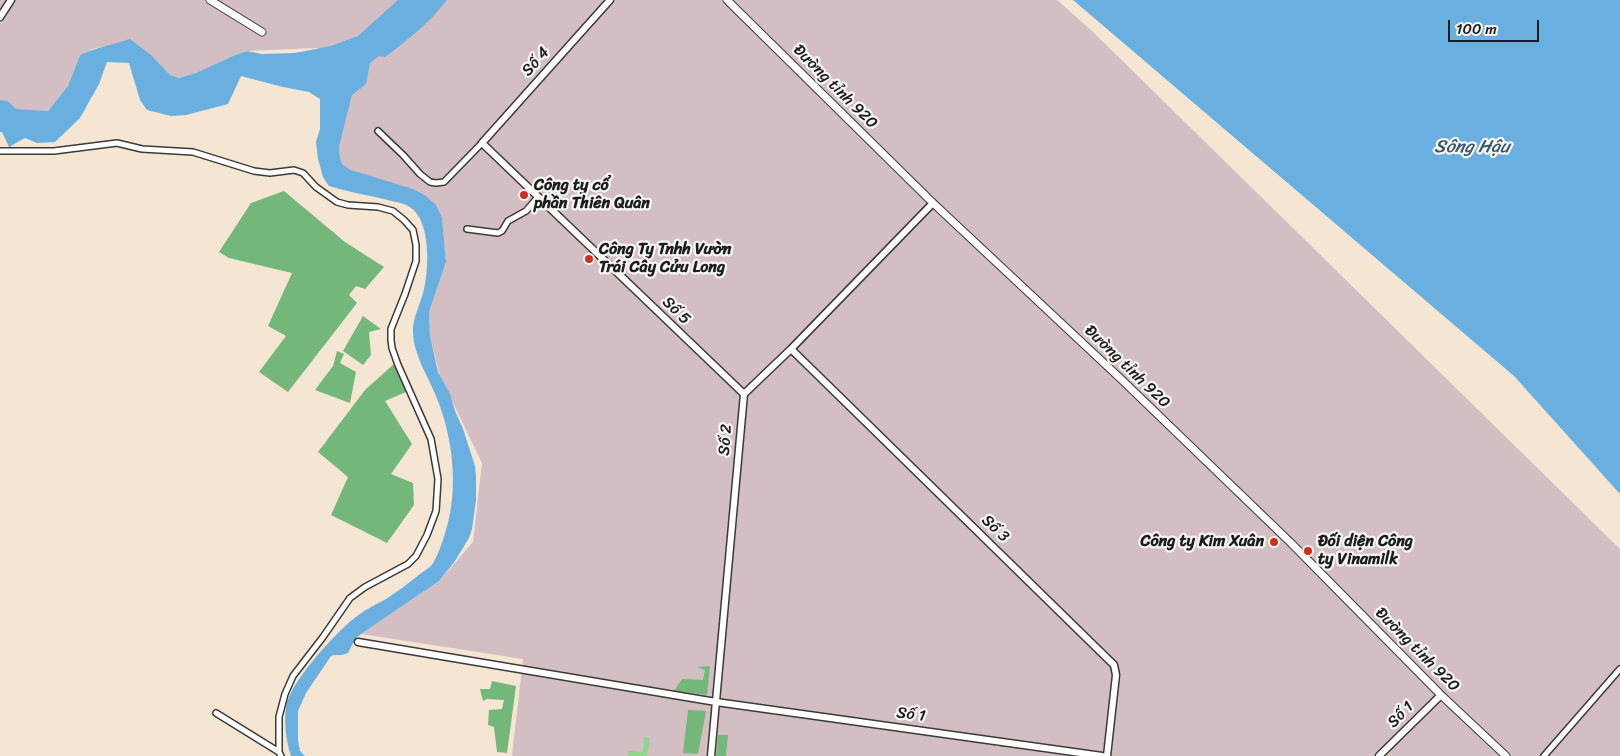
<!DOCTYPE html>
<meta charset="utf-8">
<style>
body{margin:0}
#map{position:relative;width:1620px;height:756px;overflow:hidden;background:#f4e6d2;font-family:Sriracha,sans-serif}
canvas{display:block}
.scale{position:absolute;left:1448px;top:20px;width:91px;height:22px;box-sizing:border-box;border:2px solid #1c1c1c;border-top:0;padding-left:6px;font-size:15px;line-height:18px;white-space:nowrap;color:#1c1c1c;-webkit-text-stroke:4px #f6f6f2;paint-order:stroke}
</style>
<div id="map">
<canvas width="1620" height="756"></canvas>
<div class="scale">100 m</div>
</div>
<script>
const g = document.querySelector('canvas').getContext('2d');
g.lineJoin = 'round';
function paint(path, color) { g.fillStyle = color; g.fill(path, 'evenodd'); }
function strokePath(path, color, width, dash) { g.strokeStyle = color; g.lineWidth = width; g.lineCap = dash ? 'butt' : 'round'; g.setLineDash(dash || []); g.stroke(path); }
function label(font, color, halo, rows, align = 'center') {
  g.font = font + ' Sriracha,sans-serif'; g.lineWidth = 4.5; g.setLineDash([]); g.textBaseline = 'middle'; g.strokeStyle = halo; g.fillStyle = color; for (const [text, x, y, turn = 0] of rows) {
    g.save(); g.translate(x, y); g.rotate((+turn || 0) * Math.PI / 180); g.textAlign = isNaN(turn) ? turn : align; if (halo) g.strokeText(text, 0, 0); g.fillText(text, 0, 0); g.restore();
  }
}
const industrial = new Path2D(`
 M0,0H1057L1092,31L1620,549V756H512L523,659L361,634L439,581L473,542L482,463L440,376L430,336L429,312L446,262L442,218L369,176L351,170L342,164L340,157L339,147L352,95L317,48L247,51L235,55L196,73L179,78L170,75L163,69L113,45L95,48L80,55L68,86L48,111L16,109L8,101L0,100Z`);
const green = new Path2D(`
 M644,737L650,738L647,756H628L629,751L643,752Z`);
const forest = new Path2D(`
 M284,191L345,242L384,267L365,289L356,286L349,295L357,303L288,392L259,372L286,336L268,326L292,273L229,258L219,252L251,203Z
 M363,316L381,329L369,332L371,355L363,365L343,351Z
 M337,351L344,354L340,363L356,372L350,403L315,390L333,366Z
 M395,363L406,392L385,401L412,444L391,474L413,483L414,505L387,543L331,515L348,477L318,452L365,390Z
 M710,666L707,695L674,691L682,679L703,680L705,670L697,667Z
 M492,681L516,686L507,753L497,752L494,727L488,725L489,710L502,709L504,700L487,699L483,701L480,689H490Z
 M688,710L706,711L698,754L683,753Z
 M718,735H728L726,756H716Z`);
const water = new Path2D(`
 M398,0H447C430,22 408,40 385,57L379,56L370,63L366,84L352,95L339,147L340,157L342,164L351,170L413,189L426,196L436,205L442,218L446,262L429,312L430,336L438,372L450,394L455,411L463,429L475,466L476,477V500L472,529L469,538L455,561L439,581L361,634L355,639L348,653L342,655H334L331,656L306,693L298,711V741L300,751L305,756H291C286,741 284,723 286,707C290,682 336,632 357,616C366,609 377,604 386,599C398,591 409,583 420,574C424,571 429,568 432,565C438,555 443,541 446,530C459,488 453,437 436,396C428,376 414,356 413,333C412,317 421,304 424,289C429,268 431,221 410,207C404,203 395,202 388,200C368,195 348,192 329,186L323,177L318,159L316,142L320,129V99L309,92L283,87L241,76L228,104L186,115L171,116L147,110L140,100L129,63L107,62L99,84L80,118L55,142L37,143L25,138L9,147L2,132H0V100L8,101L16,109L48,111L68,86L80,55C97,47 113,45 130,39L151,55L170,75L179,78L196,73L235,55L247,51L262,54L295,53L331,46L358,36Z
 M1073,0H1620V494L1514,376Z`);
const minor = new Path2D(`
 M378,131L403,155L420,174L430,182L436,183L444,182L482,143
 M0,151H54L117,143L142,149L193,152L254,171L270,173L294,170L303,173L316,187L337,202L348,205L378,207L393,211L404,220L413,230L416,245V261L405,294L391,329V340L392,348L398,365L431,439L438,479L436,511L427,535L416,556L408,564L365,587L350,598L323,637L293,676L285,694L279,717V752
 M467,229L498,233L502,231L508,221L526,211L538,197
 M216,713L279,752L281,756
 M1544,756L1620,669`);
const tertiary = new Path2D(`
 M610,0L482,143L744,394
 M0,17L11,0
 M791,349L1114,665L1116,675L1107,756
 M358,642L716,702L1102,756
 M711,756L744,394L791,349L933,203
 M1379,756L1441,695`);
const secondary = new Path2D(`
 M210,0L262,32
 M727,0L933,203L1122,380L1291,543L1441,695L1506,756`);
const markers = [
 [524,195,5,"#c8321e"],
 [589,259,5,"#c8321e"],
 [1274,542,5,"#c8321e"],
 [1308,551,5,"#c8321e"]
];
const streetNames = [
 ["Số 4",536,62,-48],
 ["Đường tỉnh 920",835,87,45],
 ["Số 5",676,311,44],
 ["Đường tỉnh 920",1127,367,44],
 ["Số 2",726,440,-85],
 ["Số 3",995,529,44],
 ["Đường tỉnh 920",1417,650,45],
 ["Số 1",911,715,8],
 ["Số 1",1401,715,-45]
];
const poiNames = [
 ["Công ty cổ",534,186],
 ["phần Thiên Quân",534,204],
 ["Công Ty Tnhh Vườn",599,250],
 ["Trái Cây Cửu Long",599,268],
 ["Công ty Kim Xuân",1264,542,"right"],
 ["Đối diện Công",1318,542],
 ["ty Vinamilk",1318,560]
];
const waterNames = [
 ["Sông Hậu",1472,147]
];
paint(industrial, '#d2bec3');
paint(green, '#90d68f');
paint(forest, '#74b77a');
paint(water, '#69afdf');
strokePath(minor, '#3c3a37', 8);
strokePath(tertiary, '#3c3a37', 9);
strokePath(secondary, '#3c3a37', 9);
strokePath(minor, '#fff', 5);
strokePath(tertiary, '#fff', 6);
strokePath(secondary, '#fff', 7);
for (const [x, y, r, color] of markers) { const dot = new Path2D(); dot.arc(x, y, r, 0, 2 * Math.PI); g.fillStyle = color; g.fill(dot); strokePath(dot, '#f6f6f2', 2); }
label('16px', '#1c1c1c', '#f6f6f2', streetNames);
label('bold 16px', '#1c1c1c', '#f6f6f2', poiNames, 'left');
label('italic 18px', '#3b576a', '#f6f6f2', waterNames);
</script>
